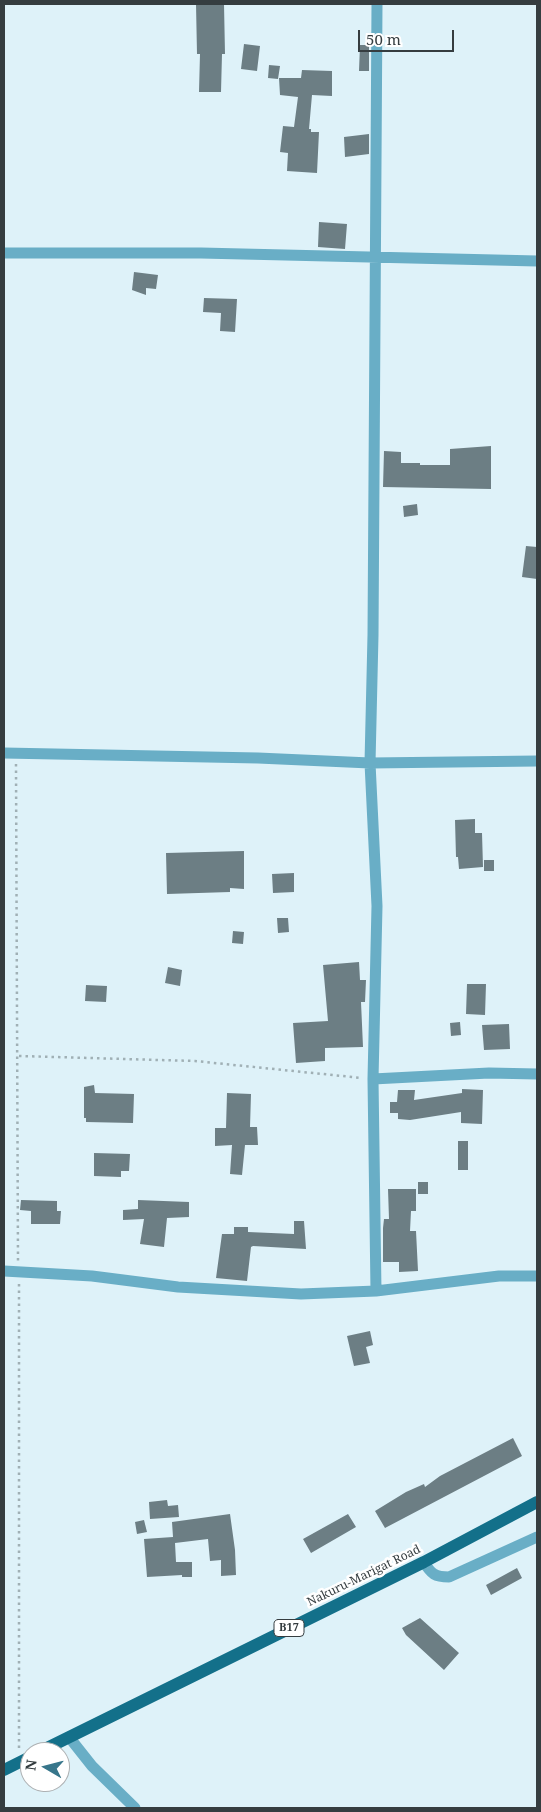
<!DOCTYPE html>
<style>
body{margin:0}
#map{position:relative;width:541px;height:1812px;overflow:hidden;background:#def2f9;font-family:"Noto Serif",serif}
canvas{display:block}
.frame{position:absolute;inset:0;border:5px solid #353d40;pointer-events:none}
.north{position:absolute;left:20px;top:1742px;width:50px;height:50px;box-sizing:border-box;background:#fff;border:1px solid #aeb1b3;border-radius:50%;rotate:278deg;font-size:14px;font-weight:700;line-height:20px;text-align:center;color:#353d40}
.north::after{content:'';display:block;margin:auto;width:18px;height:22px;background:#37768b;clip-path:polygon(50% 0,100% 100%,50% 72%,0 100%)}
.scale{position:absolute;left:358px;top:30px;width:96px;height:22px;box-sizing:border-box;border:2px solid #353d40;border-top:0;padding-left:6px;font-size:15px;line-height:18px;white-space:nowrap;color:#353d40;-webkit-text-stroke:4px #fff;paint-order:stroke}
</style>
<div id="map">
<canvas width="541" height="1812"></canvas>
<div class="frame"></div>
<div class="north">N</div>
<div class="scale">50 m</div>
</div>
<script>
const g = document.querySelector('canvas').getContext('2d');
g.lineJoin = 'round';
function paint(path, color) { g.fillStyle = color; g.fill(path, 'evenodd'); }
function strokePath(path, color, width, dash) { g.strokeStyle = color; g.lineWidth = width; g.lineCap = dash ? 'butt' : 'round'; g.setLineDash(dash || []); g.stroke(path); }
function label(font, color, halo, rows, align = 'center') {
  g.font = font + ' "Noto Serif",serif'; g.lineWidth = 5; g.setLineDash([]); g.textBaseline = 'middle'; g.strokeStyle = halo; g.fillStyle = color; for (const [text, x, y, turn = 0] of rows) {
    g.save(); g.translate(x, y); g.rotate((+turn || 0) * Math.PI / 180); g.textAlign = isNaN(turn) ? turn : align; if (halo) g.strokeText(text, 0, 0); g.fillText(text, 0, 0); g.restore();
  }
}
const building = new Path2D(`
 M196,4H224L225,54H222L221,92H199L200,54H197Z
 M244,44L260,46L257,71L241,69Z
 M360,45H369V71H359Z
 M269,65L280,66L278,79L268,78Z
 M302,70L332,71V96L312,95L309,129H311V132H319L317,173L287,171L288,153L280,152L283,126L294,127L298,97L280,95L279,78H301Z
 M369,134V154L345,157L344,137Z
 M319,222L347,224L345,249L318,247Z
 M134,272L158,275L156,289L146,288V295L132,290Z
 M204,298L237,299L235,332L220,331L221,313L203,312Z
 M491,446V489L383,487L384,451L401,452V463H420V465H450V449Z
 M417,504L418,515L404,517L403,506Z
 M526,546L537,547V579L522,577Z
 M475,819V833H482L483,867L459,869L458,857H456L455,820Z
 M244,851V889L230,888V892L167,894L166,853Z
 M484,860H494V871H484Z
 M294,873V892L273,893L272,874Z
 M277,918H288L289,932L278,933Z
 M233,931L244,932L243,944L232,943Z
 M359,962L360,980H366L365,1002H361L363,1047L325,1048V1061L296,1063L293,1023L328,1021L323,965Z
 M168,967L182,970L180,986L165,983Z
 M467,984H486L485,1015L466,1014Z
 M86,985L107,986L106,1002L85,1001Z
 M460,1022L461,1035L451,1036L450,1023Z
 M509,1024L510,1049L484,1050L482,1025Z
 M94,1085L95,1093L134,1094L133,1123L86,1122V1118H84V1087Z
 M462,1089L483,1090L482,1124L461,1123V1112L410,1120L398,1119V1113H390V1102H397L398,1090H415L414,1100L462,1093Z
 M227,1093L251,1094L250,1127H257L258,1145H245L242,1175L230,1174L232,1145L215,1146V1128H226Z
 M458,1141H468V1170H458Z
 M94,1153L130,1154L129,1171H121V1177L94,1176Z
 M418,1182H428V1194H418Z
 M388,1189H416V1211H411L410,1231H416L418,1271L399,1272V1262H383V1228L384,1219H389Z
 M21,1200L57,1201V1211H61L60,1224H31V1211L20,1210Z
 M138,1200L189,1202V1217L167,1218L164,1247L140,1244L144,1219L123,1220V1210L138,1209Z
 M294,1221H304L306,1249L253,1246L251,1247L247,1281L216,1278L222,1234H234V1227H248V1232L294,1234Z
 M370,1331L373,1345L366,1347L370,1363L354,1366L347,1336Z
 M513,1438L522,1456L385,1528L375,1511L406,1492L424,1484L425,1487L440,1476Z
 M167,1500L168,1506L178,1505L179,1517L150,1519L149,1502Z
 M230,1514L235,1550L236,1575L221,1576V1560L210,1561L208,1539L175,1543L176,1562H192V1577H182V1575L147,1577L144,1539L173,1537L172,1522Z
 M348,1514L356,1527L311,1553L303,1539Z
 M144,1520L147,1532L137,1534L135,1522Z
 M517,1568L522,1578L491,1595L486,1585Z
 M420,1618L459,1653L444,1670L406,1635L402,1628Z`);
const path = new Path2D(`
 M16,764L18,1261
 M19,1056L195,1061L362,1078
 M19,1284V1749`);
const minor = new Path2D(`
 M4,253H201L537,261
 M4,753L258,758L370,763L537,761
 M373,1079L489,1073L537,1074
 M4,1271L92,1276L178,1287L301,1294L376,1291L499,1276H537
 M376,1291L373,1079L377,906L370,763L373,635L377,4
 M424,1562C431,1574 435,1577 449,1577L537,1537
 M69,1737L92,1766L135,1808`);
const primary = new Path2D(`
 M39,1752L424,1562L537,1502
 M4,1770L30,1757`);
const shields = [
 [289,1628,30]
];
const shieldNames = [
 ["B17",289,1628]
];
const streetNames = [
 ["Nakuru-Marigat Road",364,1576,-26]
];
paint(building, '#6c7e84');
strokePath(path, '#a0b0b5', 2.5, [2.5, 4]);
strokePath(minor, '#69aec6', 11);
strokePath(primary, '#13708a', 12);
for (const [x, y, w] of shields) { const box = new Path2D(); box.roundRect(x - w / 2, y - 8.5, w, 17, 4); g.fillStyle = '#fff'; g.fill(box); strokePath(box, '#353d40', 1); }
label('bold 11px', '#353d40', null, shieldNames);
label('12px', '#353d40', '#fff', streetNames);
</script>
